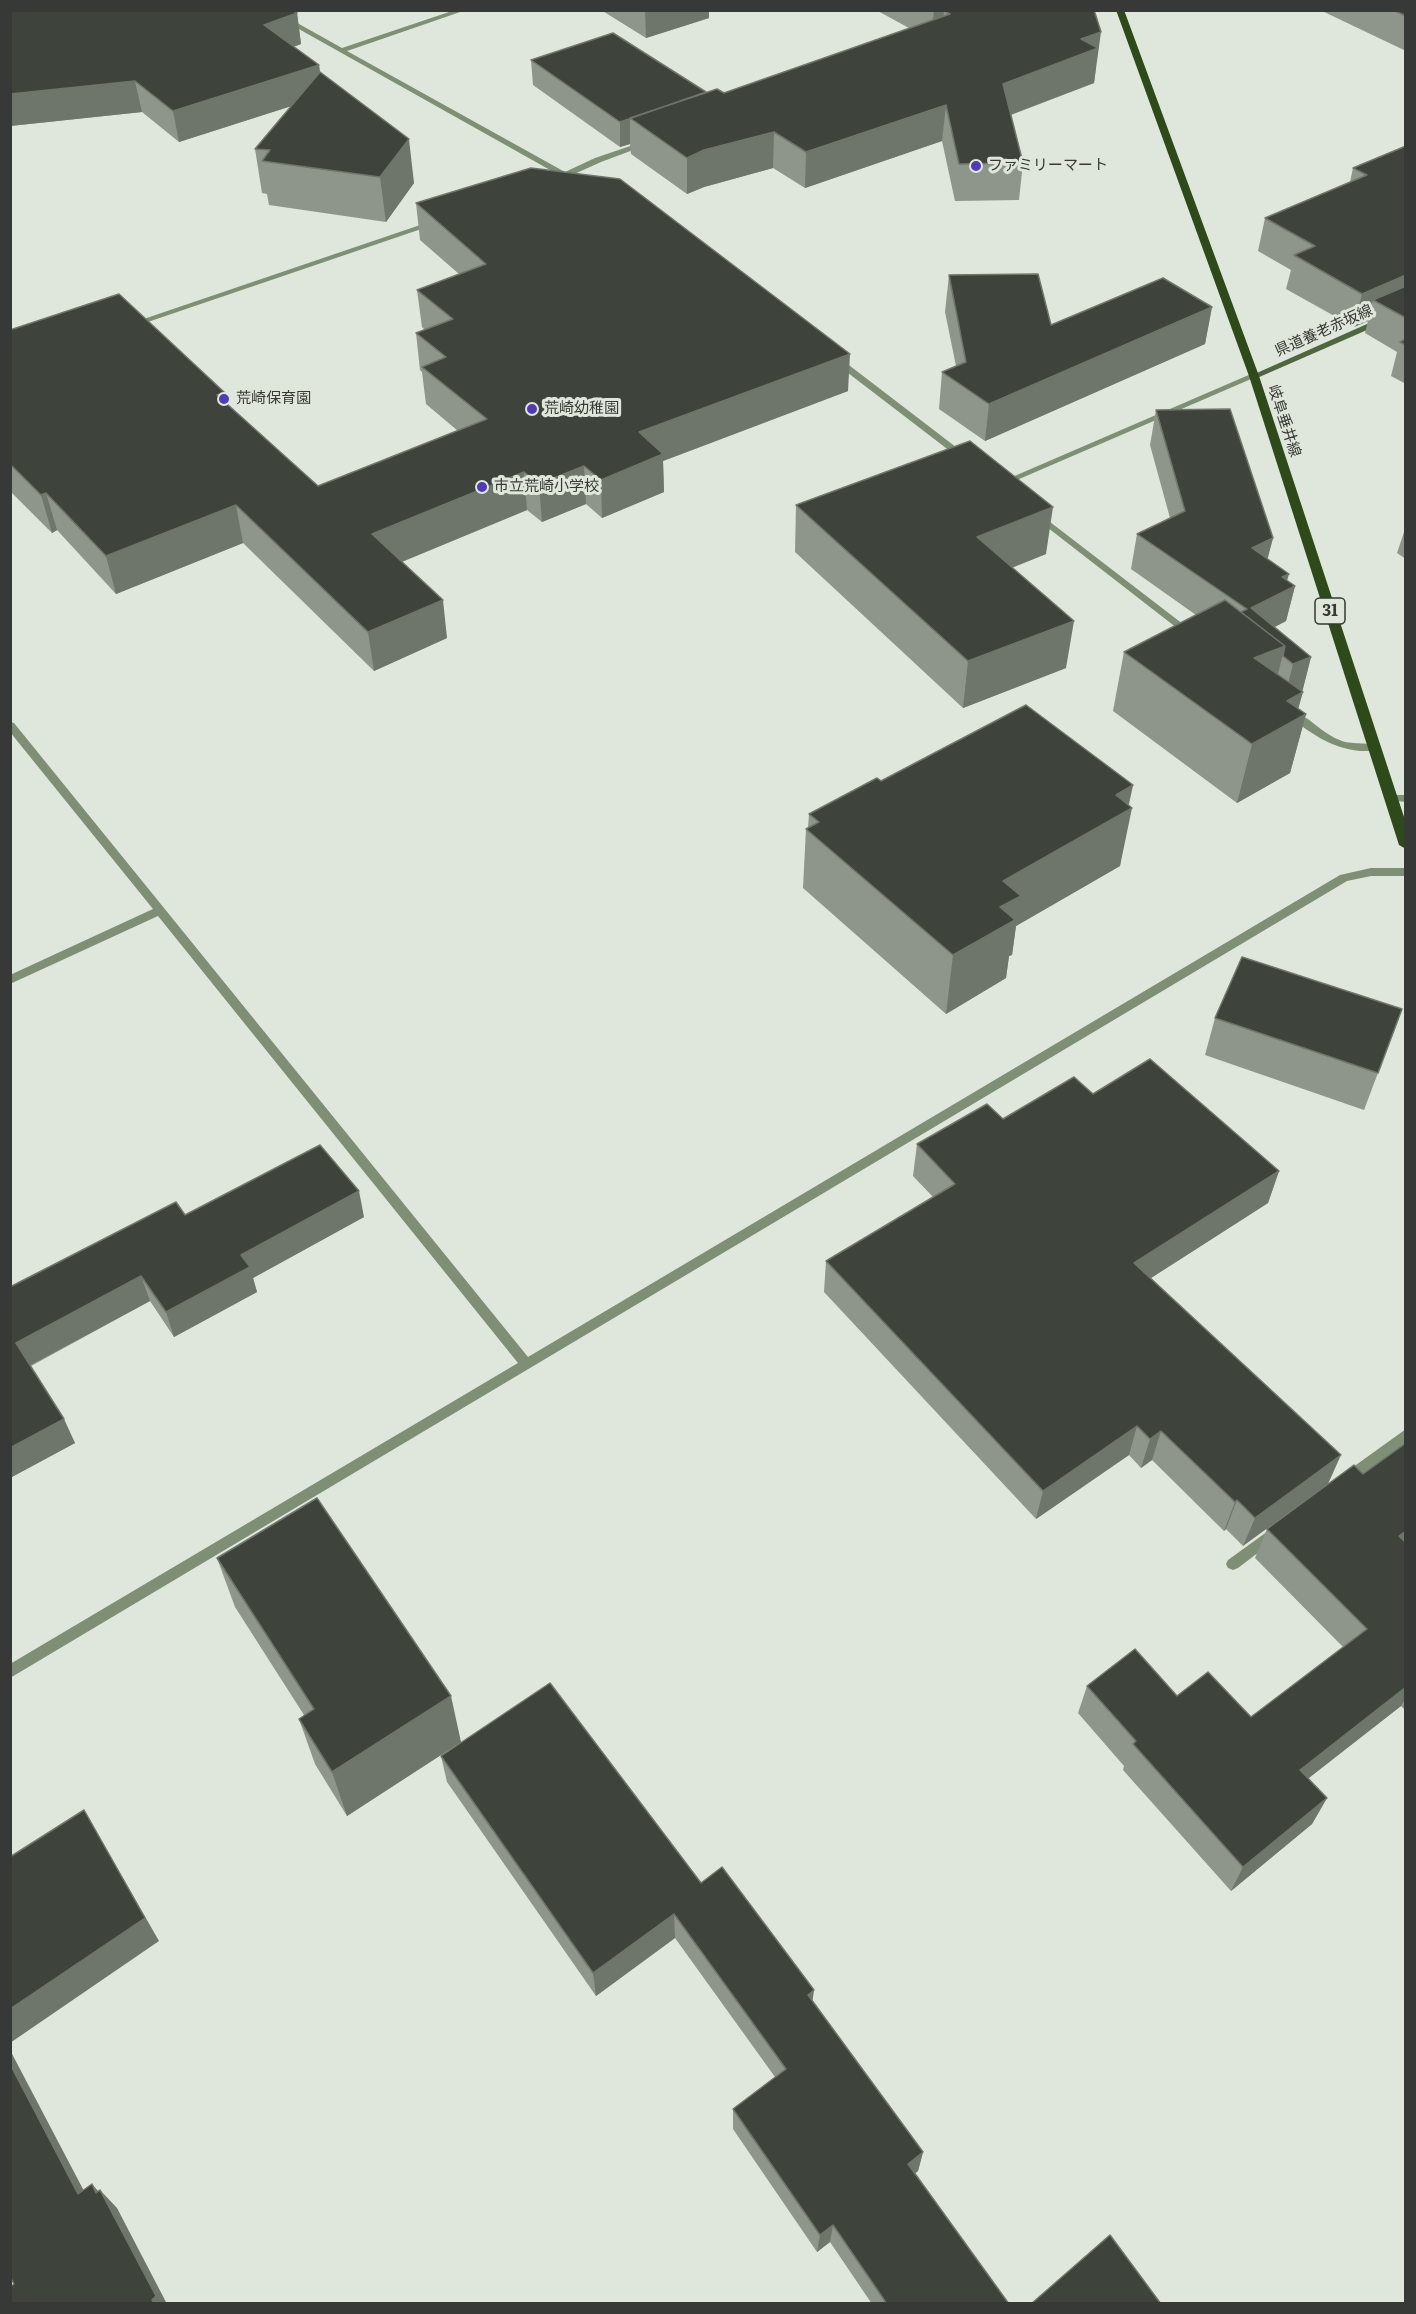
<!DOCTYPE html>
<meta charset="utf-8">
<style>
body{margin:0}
#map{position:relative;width:1416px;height:2314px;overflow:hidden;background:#dfe6db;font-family:Literata,serif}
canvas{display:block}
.frame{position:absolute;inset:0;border:12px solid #363935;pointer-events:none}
</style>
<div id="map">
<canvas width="1416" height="2314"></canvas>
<div class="frame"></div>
</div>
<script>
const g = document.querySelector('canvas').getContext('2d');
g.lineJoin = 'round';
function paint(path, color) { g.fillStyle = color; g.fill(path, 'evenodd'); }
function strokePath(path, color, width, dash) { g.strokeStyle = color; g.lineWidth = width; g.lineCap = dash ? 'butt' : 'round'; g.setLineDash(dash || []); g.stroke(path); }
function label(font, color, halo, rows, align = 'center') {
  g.font = font + ' Literata,"Noto Sans JP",serif'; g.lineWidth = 6; g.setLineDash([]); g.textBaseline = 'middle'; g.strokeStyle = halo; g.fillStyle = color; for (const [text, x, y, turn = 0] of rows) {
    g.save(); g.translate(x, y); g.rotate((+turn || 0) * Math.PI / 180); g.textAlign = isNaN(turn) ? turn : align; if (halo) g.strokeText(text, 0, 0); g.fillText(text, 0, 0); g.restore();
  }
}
const minor = new Path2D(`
 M265,10H274L342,48L455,10H466L347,51L565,172L595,158L642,142L649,144L601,162L570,176L575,179L574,181L558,179L559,175Z
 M429,222L436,224L136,326L129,324Z
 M835,359H841L965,454V458H959L835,363Z
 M1251,374L1258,376L1003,486L1000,487L996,484Z
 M1037,512L1192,631V635H1186L1034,517V513Z
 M1290,709C1309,716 1322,734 1342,741C1353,745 1370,741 1378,748C1373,752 1367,751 1360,751C1330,748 1309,732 1286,714L1285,712Z
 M10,722L14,723L528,1357L1340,875L1371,868H1406V876H1371L1347,881L10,1678V1664L518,1363L158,916L10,984V975L153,909L10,732Z
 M1391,795H1406V802L1387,800L1386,798Z
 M1406,1429V1443L1352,1483L1347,1485L1342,1483L1340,1479L1342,1475Z
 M1275,1526L1280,1528L1282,1532L1280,1536L1238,1568L1233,1570L1228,1568L1226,1564L1228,1560Z`);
const secondary = new Path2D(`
 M1403,308H1406V313L1257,378L1250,376Z`);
const primary = new Path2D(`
 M1116,10H1124L1259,376L1406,823V849L1399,845L1249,376Z`);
const wall = new Path2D(`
 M601,10H709V18L646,38Z
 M876,10H1094L1096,67L1094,83L1011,115L1023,163L1019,200L955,201L942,141L805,188L773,168L704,187L687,194L631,154L630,144L620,147L533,85L531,60L706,92L724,93L909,28Z
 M1320,10H1406V51Z
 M297,13L301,44L293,47L319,65L320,72L414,183L386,222L269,205L267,194L262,193L255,149L291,106L179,142L142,112L10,126Z
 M1406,146V384L1391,376L1397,352L1365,333L1368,321L1354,327L1286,289L1291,270L1258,251L1265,218L1350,182L1353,168Z
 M416,203L848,391L663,461L664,492L602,518L586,504L542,522L527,510L402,562L447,638L374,671L243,543L116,594L57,530L52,533L10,491V323L12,329L224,392L226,403L318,486L458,431L426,404L422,372L420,370L416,333L425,330L422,327L417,290L459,274L420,240Z
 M949,275L1051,325L1212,307L1205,344L985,441L939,409L942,372L956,366L945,312Z
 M1156,410L1273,538L1267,558L1287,580L1295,586L1286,621L1275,627L1311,657L1298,709L1306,714L1290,773L1237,803L1113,711L1124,652L1196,615L1131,569L1137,534L1170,518L1150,445Z
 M796,505L1046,554L1013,567L1066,668L963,708L795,552Z
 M1406,526V559L1397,553Z
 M881,781L1133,785L1129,805L1120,866L1016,926L1012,955L1009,956L1006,978L946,1014L803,888L806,829L808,828L809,814Z
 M1402,1009L1364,1110L1205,1055L1215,1018Z
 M1093,1094L1279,1171L1268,1203L1151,1278L1341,1455L1243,1546L1226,1529L1224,1531L1152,1460L1141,1468L1129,1455L1036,1519L824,1292L826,1261L933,1197L913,1176L917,1144Z
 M185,1215L364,1217L253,1278L257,1292L174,1337L150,1301L31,1366L75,1443L10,1478V1287Z
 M1406,1443V1711L1401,1706L1308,1778L1327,1798L1312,1824L1231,1891L1123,1770L1124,1766L1078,1713L1087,1686L1177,1696L1251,1717L1343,1647L1255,1558L1267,1529L1363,1474Z
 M217,1558L461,1742L347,1816L315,1764L299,1719L304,1715L235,1607Z
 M441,1756L701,1883L813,2001L923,2152L918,2171L915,2173L1009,2304H872L830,2242L817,2252L733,2129V2109L775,2077L675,1938L596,1996L447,1782Z`);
const shadedWall = new Path2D(`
 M645,10H709V18L646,38Z
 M934,10H1019L944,11L942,37L931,40Z
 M297,13L301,44L269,56L264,25Z
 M1101,32L1094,83L999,119L1003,84L1081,39Z
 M319,65L323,96L179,142L173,111Z
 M135,81L142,112L10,126V94Z
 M946,105L942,141L805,188L806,152Z
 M630,118V144L620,147V122Z
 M774,132L773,168L704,187L687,194V158L704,150Z
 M409,139L414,183L386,222L380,177Z
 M1406,275V293L1373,300L1368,321L1354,327L1362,294Z
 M1212,307L1205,344L985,441L989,404Z
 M850,354L848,391L663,461L664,492L602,518L601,480L639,432Z
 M224,392L231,430L217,395Z
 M584,466L586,504L542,522L539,484Z
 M524,472L527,510L377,572L372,534Z
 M46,493L57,530L52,533L41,495Z
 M236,505L243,543L116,594L106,556Z
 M1053,507L1046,554L972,584L977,537Z
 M1273,538L1264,573L1252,548Z
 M1289,574L1284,591L1295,586L1286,621L1256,636L1251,608L1282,577Z
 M443,600L447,638L374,671L368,632Z
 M1074,621L1066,668L963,708L968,661Z
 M1285,646L1270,705L1254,658Z
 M1311,657L1302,692L1284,700L1293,664Z
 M1303,692L1295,720L1306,714L1290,773L1237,803L1252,744L1287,701Z
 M1133,785L1127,810L1132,808L1120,866L1016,926L1012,955L1009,956L1006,978L946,1014L953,955L1003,881L1116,795Z
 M1279,1171L1268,1203L1126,1294L1134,1263Z
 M359,1191L364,1217L253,1278L257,1292L174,1337L166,1312L241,1255Z
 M141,1276L150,1301L27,1367L16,1343Z
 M64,1419L75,1443L10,1478V1448Z
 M1137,1426L1129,1455L1036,1519L1043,1491Z
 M1161,1431L1152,1460L1141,1468L1150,1439Z
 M1341,1455L1328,1484L1243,1546L1255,1518Z
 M1237,1500L1226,1529L1224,1531L1235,1502Z
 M1406,1531V1549L1399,1536Z
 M1406,1687V1698L1401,1706L1286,1796L1300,1770Z
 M451,1696L461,1742L347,1816L332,1772Z
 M1327,1798L1312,1824L1231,1891L1243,1867Z
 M84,1810L159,1941L10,2043V2009Z
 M674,1914L675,1938L596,1996L593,1973Z
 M814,1990L811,2012L808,1995Z
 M10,2050L95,2212L78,2194L10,2064Z
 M923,2152L918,2171L903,2183L908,2164Z
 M92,2184L105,2199L100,2190L117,2208L167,2304H154Z
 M833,2225L830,2242L817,2252L820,2235Z`);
const building = new Path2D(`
 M10,10H292L297,13L264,25L319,65L173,111L135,81L10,94Z
 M946,10H1094L1101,32L1081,39L1098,48L1003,84L1023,163L959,164L946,105L806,152L774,132L704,150L687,158L630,118L717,89L724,93L950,14L944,11Z
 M1393,10H1406V16Z
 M613,33L706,92L620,122L531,60Z
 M320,72L409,139L380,177L262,161L270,150L255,149Z
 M1406,146V275L1362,294L1294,255L1315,246L1265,218L1367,175L1353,168Z
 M531,168L620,179L850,354L639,432L663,454L601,480L584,466L539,484L524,472L372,534L443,600L368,632L236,505L106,556L46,493L41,495L10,464V330L119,294L224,392L217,395L318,486L487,419L422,367L446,357L416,333L453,319L417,290L486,264L416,203Z
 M1038,274L1051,325L1163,278L1212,307L989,404L942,372L966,362L949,275Z
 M1406,286V318L1373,300Z
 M1406,339V345L1400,342Z
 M1230,409L1273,538L1252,548L1289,574L1282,577L1295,586L1251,608L1311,657L1293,664L1283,656L1285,646L1241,612L1247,609L1137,534L1185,511L1156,410Z
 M970,441L1053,507L977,537L1074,621L968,661L796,505Z
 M1225,600L1285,646L1254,658L1303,692L1287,701L1306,714L1252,744L1124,652Z
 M1026,705L1133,785L1116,795L1132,808L1003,881L1021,896L1000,907L1015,920L953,955L806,829L819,822L809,814L877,778L881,781Z
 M1242,957L1402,1009L1378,1073L1215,1018Z
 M1150,1059L1279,1171L1134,1263L1341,1455L1255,1518L1237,1500L1235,1502L1161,1431L1150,1439L1137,1426L1043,1491L826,1261L955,1184L917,1144L987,1104L1003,1119L1074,1077L1093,1094Z
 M320,1145L359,1191L241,1255L250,1267L166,1312L141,1276L16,1343L64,1419L10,1448V1287L176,1202L185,1215Z
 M1406,1443V1531L1399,1536L1406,1543V1687L1300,1770L1327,1798L1243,1867L1133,1744L1136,1741L1087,1686L1135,1649L1177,1696L1208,1672L1251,1717L1367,1629L1267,1529L1354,1465L1363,1474Z
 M317,1498L451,1696L332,1772L299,1719L314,1709L217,1558Z
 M550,1683L701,1883L722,1867L814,1990L808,1995L923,2152L908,2164L1009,2304H887L833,2225L820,2235L733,2109L786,2069L674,1914L593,1973L441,1756Z
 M84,1810L145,1918L10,2009V1857Z
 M10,2064L78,2194L92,2184L96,2193L100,2190L156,2296L152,2300L154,2304H10V2287L14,2284L10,2276Z
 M1110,2235L1161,2304H1031Z`);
const markers = [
 [976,166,6,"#513bb3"],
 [224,399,6,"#513bb3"],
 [532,409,6,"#513bb3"],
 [482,487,6,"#513bb3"]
];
const farPoinames = [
 ["ファミリーマート",988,166],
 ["荒崎保育園",236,399],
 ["荒崎幼稚園",544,409],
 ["市立荒崎小学校",494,487]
];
const farStreetnames = [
 ["県道養老赤坂線",1324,331,-24],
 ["岐阜垂井線",1284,421,72]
];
const shields = [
 [1330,611,30]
];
const shieldNames = [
 ["31",1330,611]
];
paint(minor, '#7e8f75');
paint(secondary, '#4f6641');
paint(primary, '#2e4a1b');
paint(wall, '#8e958b');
paint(shadedWall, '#6e756b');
paint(building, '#3e443b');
strokePath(building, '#6e756b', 1.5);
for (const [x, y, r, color] of markers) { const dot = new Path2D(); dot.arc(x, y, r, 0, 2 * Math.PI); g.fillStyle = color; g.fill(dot); strokePath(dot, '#dfe6db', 2); }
label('15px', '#363935', '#dfe6db', farPoinames, 'left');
label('15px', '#363935', '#dfe6db', farStreetnames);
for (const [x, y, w] of shields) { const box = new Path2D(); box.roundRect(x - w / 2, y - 13, w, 26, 4.5); g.fillStyle = '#dfe6db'; g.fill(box); strokePath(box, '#363935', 1.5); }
label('bold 16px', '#363935', null, shieldNames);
</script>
